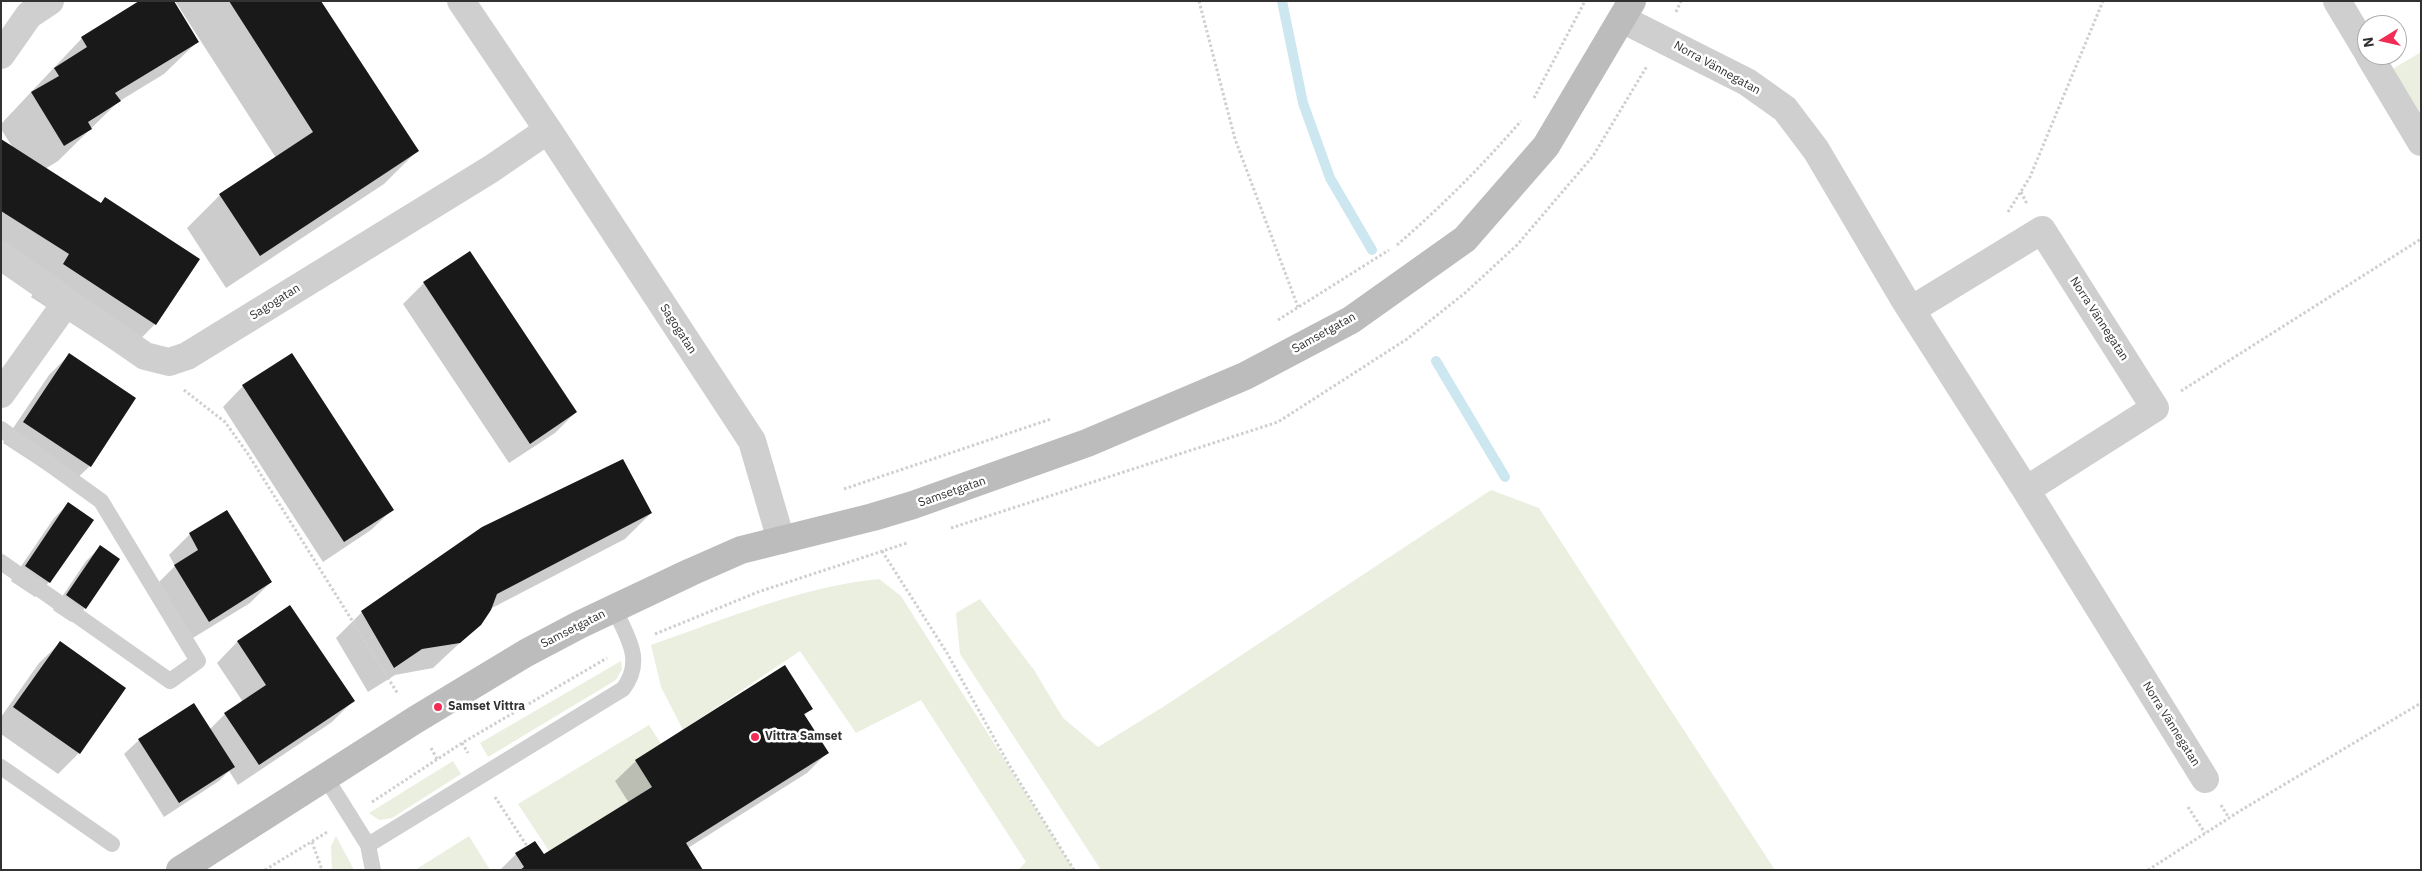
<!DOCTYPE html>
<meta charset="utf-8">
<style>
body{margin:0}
#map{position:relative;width:2422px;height:871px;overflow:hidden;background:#fff;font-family:"IBM Plex Sans",sans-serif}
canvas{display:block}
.frame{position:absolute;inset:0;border:2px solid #323232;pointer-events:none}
.north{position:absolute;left:2357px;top:15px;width:50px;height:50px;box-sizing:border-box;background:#fff;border:1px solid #adadad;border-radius:50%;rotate:261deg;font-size:14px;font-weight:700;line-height:20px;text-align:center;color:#323232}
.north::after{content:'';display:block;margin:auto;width:18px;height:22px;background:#f12d56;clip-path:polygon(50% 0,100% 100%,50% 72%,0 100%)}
</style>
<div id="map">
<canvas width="2422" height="871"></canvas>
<div class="frame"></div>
<div class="north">N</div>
</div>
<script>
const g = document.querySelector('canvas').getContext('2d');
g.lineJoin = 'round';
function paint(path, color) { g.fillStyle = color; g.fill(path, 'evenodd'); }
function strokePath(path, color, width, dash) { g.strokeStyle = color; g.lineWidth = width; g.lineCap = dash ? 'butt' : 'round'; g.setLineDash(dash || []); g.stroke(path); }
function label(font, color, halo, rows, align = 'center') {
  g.font = font + ' "IBM Plex Sans",sans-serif'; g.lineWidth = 5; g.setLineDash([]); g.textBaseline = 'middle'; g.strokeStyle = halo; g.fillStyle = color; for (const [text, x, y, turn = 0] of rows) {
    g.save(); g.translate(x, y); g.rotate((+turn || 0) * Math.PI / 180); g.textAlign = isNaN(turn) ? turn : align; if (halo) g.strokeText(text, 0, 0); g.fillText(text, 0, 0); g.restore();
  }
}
const green = new Path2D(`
 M2421,52V130L2386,73Z
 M1491,490L1539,508L1775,870H1101L960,654L956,613L980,599L1034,670L1063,718L1098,747L1163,707Z
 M879,579L901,596L1074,870H1018L1026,862L921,700L856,733L800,651L683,730L661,687L651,645C726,619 800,587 879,579Z
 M621,661L622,669L616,680L488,757L480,743Z
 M649,725L661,744L652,787L549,851L518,804Z
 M453,761L461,774L392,818L379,820L369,813Z
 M336,836L354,870H332L331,846Z
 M469,836L490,870H415Z`);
const shadow = new Path2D(`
 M175,1H319L417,151L384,184L226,288L187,228L220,195L276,158Z
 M82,38L197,42L164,74L118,102L58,161L45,169L100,204L155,324L123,357L31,297L37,288L1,265V141L13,148L1,129V124Z
 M424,283L576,412L555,433L509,463L403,304Z
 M69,355L90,466L69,486L3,443L49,375Z
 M243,386L392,510L371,530L323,562L223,407Z
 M68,504L49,582L35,597L11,581L54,518Z
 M227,511L271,582L250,603L188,641L154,587L175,566L169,555L190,534Z
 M651,513L625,539L490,609L480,624L433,668L395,675L368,692L336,638L362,612Z
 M100,547L85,608L71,622L53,610L86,561Z
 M290,607L353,701L332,722L238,785L229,771L219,781L164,817L124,754L139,740L210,729L225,714L243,702L217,663L237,642Z
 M60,643L79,753L58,774L1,734V717L39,663Z
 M811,709L804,716L827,753L807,773L688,848L701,870H500L516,854L544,856L629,803L615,781L636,761Z`);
const stream = new Path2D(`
 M1282,1L1303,103L1330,178L1372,250
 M1436,361L1505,477`);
const building = new Path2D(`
 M139,1H174L199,42L115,93L121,101L88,122L92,129L64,146L31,92L59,76L54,68L87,47L81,37Z
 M229,1H321L419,151L260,256L219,194L313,132Z
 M1,139L101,203L105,197L200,259L156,325L63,264L69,254L1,211Z
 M470,251L577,412L530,444L423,282Z
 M69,353L136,398L91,467L23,422Z
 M292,353L394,510L344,542L242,385Z
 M623,459L652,513L497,594L491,610L481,625L460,643L422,649L394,668L361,611L482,527Z
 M68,502L94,520L50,583L25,566Z
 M227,510L272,582L209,622L174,565L198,550L189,533Z
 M100,545L120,559L86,609L66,595Z
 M290,605L355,701L259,765L224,713L266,685L237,641Z
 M60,641L126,688L80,754L13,707Z
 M785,665L813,709L804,714L829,753L686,843L703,870H520L524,867L515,853L527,846L535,841L544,854L652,787L635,760Z
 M194,703L235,767L179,803L138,739Z`);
const path = new Path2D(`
 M1199,1L1235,139L1298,307
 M1676,12L1681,1
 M1534,98L1585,1
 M2021,192L2027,204
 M2008,212L2030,177L2103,1
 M1397,245C1442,206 1482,166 1521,121
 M1278,320L1389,250
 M184,390L225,422L248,454L398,694
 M2181,391L2421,239
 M844,489L1051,419
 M951,528L1278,422L1407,339L1465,293L1517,245L1593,156L1647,66
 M882,551L947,653L1009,765L1074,870
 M655,634L758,592L907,543
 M462,743L468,753
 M431,748L437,759
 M495,797L527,846
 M372,802L462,743L607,658
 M2221,805L2229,818
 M2188,807L2205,833
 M312,842L322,870
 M265,870L329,831
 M2148,870L2243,809L2421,703`);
const lane = new Path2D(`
 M1,429L101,501L198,661L170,681L1,562
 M1,767L112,844
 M326,778L368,845L373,870
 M368,845L623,689C645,660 627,637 614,608`);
const street = new Path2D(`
 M461,1L548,130
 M2337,1L2367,51
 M1622,19L1747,82L1785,109L1816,150L1904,299L2026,490L2205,779
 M1,55L29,15L50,1
 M2369,55L2421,142
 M1,256L145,356L169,362L187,356L213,340L491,169L548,130L752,441L781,540
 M1911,310L2042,230L2155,408L2026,490
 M1,394L66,303`);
const secondary = new Path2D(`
 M180,870L415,720L526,653L579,625L691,572L741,550L873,517L913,505L1087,443L1245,376L1351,320L1465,239L1546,146L1632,1`);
const markers = [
 [438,707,5,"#f12d56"],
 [755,737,5,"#f12d56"]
];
const streetNames = [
 ["Norra Vännegatan",1717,68,29],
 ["Sagogatan",275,302,-32],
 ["Norra Vännegatan",2099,319,57],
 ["Sagogatan",678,329,57],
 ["Samsetgatan",1324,333,-29],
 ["Samsetgatan",952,492,-19],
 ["Samsetgatan",573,629,-27],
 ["Norra Vännegatan",2171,724,58]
];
const poiNames = [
 ["Samset Vittra",448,707],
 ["Vittra Samset",765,737]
];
paint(green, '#eaefe0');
paint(shadow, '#0003');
strokePath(stream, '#cce7f0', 10);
paint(building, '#191919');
strokePath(path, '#cfcfcf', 3, [2.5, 2.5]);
strokePath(lane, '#cfcfcf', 16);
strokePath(street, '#cfcfcf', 28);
strokePath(secondary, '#bcbcbc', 28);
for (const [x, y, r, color] of markers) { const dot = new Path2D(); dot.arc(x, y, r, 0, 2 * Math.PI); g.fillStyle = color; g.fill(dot); strokePath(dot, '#fff', 2); }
label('12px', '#323232', '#fff', streetNames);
label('bold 12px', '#323232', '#fff', poiNames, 'left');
</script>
